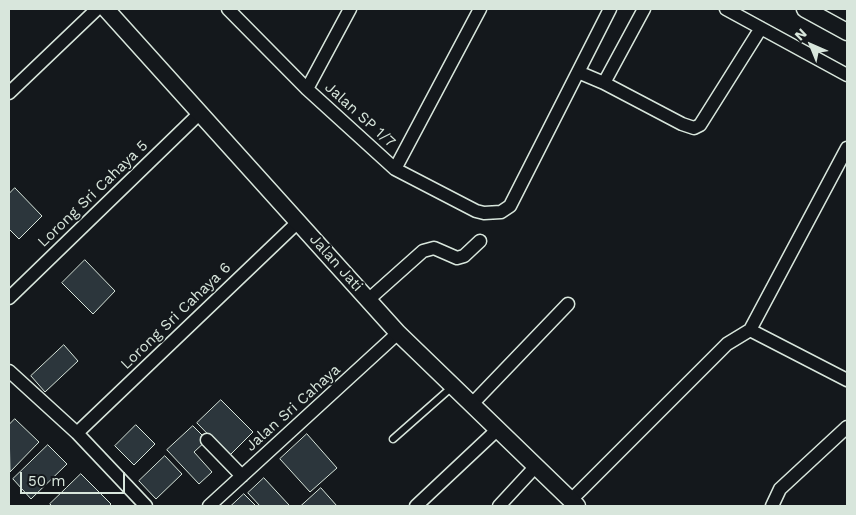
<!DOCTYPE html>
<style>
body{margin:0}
#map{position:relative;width:856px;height:515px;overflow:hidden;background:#14181c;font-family:"Work Sans",sans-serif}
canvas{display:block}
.frame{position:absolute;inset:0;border:10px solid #d8e6dc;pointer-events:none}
.north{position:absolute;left:786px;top:20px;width:50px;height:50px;-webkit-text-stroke:4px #14181c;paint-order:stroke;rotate:316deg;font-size:14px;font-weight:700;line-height:20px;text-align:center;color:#d8e6dc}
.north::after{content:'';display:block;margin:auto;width:18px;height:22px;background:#d8e6dc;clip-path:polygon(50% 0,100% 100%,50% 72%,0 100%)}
.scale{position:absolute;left:20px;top:472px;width:105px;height:22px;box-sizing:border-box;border:2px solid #d8e6dc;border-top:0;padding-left:6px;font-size:15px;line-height:18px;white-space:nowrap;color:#d8e6dc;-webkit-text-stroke:4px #14181c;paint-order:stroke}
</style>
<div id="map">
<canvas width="856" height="515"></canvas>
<div class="frame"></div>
<div class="north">N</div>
<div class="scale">50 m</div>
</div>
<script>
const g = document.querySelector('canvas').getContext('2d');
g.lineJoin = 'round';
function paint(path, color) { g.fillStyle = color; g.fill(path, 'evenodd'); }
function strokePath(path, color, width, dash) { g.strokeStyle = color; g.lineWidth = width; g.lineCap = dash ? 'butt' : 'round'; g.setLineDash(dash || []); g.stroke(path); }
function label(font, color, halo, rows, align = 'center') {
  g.font = font + ' "Work Sans",sans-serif'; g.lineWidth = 4; g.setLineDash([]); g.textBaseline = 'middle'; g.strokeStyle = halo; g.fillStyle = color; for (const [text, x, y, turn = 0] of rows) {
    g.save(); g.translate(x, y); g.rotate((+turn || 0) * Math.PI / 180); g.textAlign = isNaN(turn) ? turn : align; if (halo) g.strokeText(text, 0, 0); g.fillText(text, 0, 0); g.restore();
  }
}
const building = new Path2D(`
 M15,188L42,216L19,239L9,229V194Z
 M85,260L115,291L93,314L62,283Z
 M64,345L78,361L45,392L31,376Z
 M221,400L253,432L229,456L197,423Z
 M15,419L39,442L10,472L9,425Z
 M136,425L155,444L134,465L115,446Z
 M193,426L207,440L194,452L212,472L199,484L167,450Z
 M307,434L337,468L310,492L280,459Z
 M48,445L67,464L31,499L13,479Z
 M165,456L182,474L156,499L139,481Z
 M81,474L111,504L109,506H52L50,504Z
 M264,478L289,505L287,506H260L248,493Z
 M321,488L337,506H301Z
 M244,494L256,506H231Z`);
const service = new Path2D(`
 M393,439L452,387`);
const minor = new Path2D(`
 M228,9L307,89L395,169L476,211L484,213L501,212L510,206L610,9
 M726,9L847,75
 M578,72L604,83L682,124L694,128L700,125L761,28
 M604,83L644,9
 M307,89L350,9
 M9,93L97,9
 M395,169L480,9
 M9,298L200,113
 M368,300L423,251L434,248L457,258L464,256L480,241
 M750,330L847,380
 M9,371L77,433L146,506
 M472,404L568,304
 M77,433L298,222
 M207,440L242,476
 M571,500L727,344L750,330L847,148
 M209,506L398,333
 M416,506L498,429
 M499,506L536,466
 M772,506L780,489L847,427`);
const tertiary = new Path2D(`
 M106,9L398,333L577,506
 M805,9L847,32`);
const streetNames = [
 ["Jalan SP 1/7",360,115,42],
 ["Lorong Sri Cahaya 5",93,194,-44],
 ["Jalan Jati",336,263,48],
 ["Lorong Sri Cahaya 6",176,316,-44],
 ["Jalan Sri Cahaya",293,408,-42]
];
paint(building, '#2c363c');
strokePath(building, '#d8e6dc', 1);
strokePath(service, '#d8e6dc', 9);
strokePath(minor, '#d8e6dc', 15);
strokePath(tertiary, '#d8e6dc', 19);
strokePath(service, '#14181c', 6);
strokePath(minor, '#14181c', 12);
strokePath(tertiary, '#14181c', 16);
label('15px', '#d8e6dc', '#14181c', streetNames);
</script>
